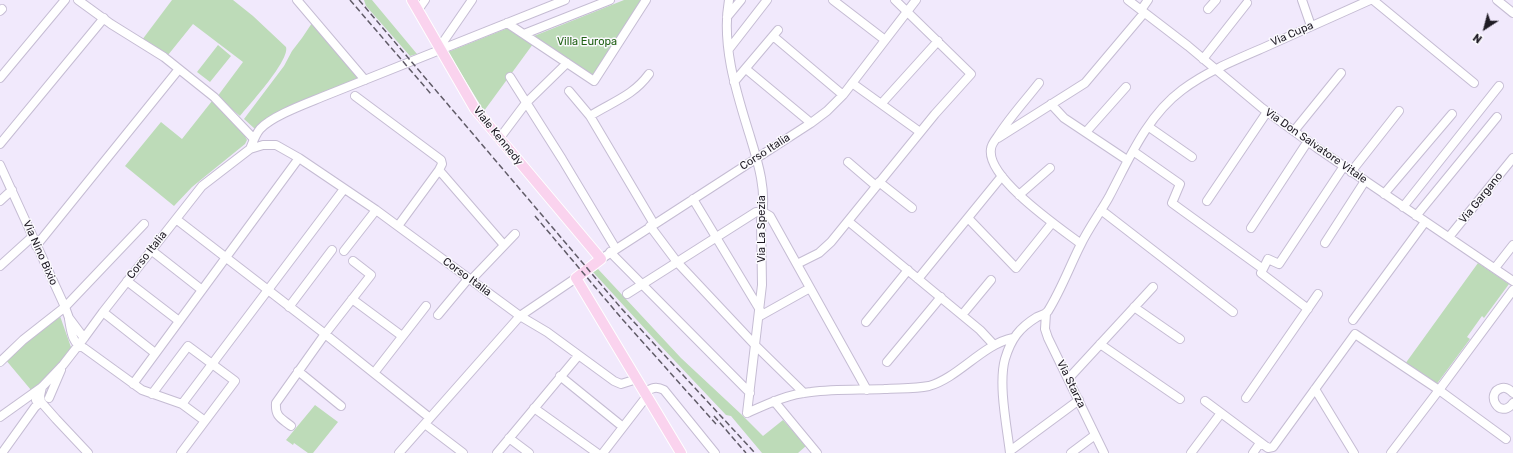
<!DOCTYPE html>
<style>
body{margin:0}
#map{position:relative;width:1513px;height:453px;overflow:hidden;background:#f1e9fc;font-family:Rubik,sans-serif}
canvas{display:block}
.north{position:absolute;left:1465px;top:8px;width:40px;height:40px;-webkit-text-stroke:3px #fbfafe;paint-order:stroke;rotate:216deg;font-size:11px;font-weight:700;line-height:16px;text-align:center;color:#1f1b24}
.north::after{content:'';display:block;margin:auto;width:14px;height:18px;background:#1f1b24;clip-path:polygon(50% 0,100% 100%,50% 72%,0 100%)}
</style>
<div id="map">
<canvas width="1513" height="453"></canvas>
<div class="north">N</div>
</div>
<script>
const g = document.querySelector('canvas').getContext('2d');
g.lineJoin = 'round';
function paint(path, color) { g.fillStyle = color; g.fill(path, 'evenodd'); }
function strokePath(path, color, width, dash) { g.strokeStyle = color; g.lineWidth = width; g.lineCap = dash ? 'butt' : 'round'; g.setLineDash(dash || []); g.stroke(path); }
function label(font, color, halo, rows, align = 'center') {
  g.font = font + ' Rubik,sans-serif'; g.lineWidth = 3; g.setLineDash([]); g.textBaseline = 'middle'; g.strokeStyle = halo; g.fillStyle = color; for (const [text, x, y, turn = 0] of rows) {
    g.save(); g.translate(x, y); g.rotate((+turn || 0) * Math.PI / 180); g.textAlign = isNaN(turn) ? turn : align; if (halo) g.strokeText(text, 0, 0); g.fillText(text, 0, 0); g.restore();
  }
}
const green = new Path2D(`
 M172,0H233L253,16L286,47C290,60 250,104 240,116L217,97L243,62L193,24L168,55L142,40Z
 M364,0H372L417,54L410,56L366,6Z
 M624,0H644L594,77L534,36Z
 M312,23L359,78L307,99L255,129L244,119L284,66L292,51L302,38Z
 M508,28L533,44L484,111L448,52Z
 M218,45L231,56L210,82L197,72Z
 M212,101L244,134L247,140L245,144L192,187L174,206L125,166L161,122L182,139Z
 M1478,263L1509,284L1484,318L1482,316L1467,337L1470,339L1436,385L1405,364Z
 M598,269L681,358L741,414L763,436L783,420L806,446L798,453H762L731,416L726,415L657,342L593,272Z
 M60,316L72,350L48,378L31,390L5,359Z
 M315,405L338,422L313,453H308L294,443L293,445L286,440Z`);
const minor = new Path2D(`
 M78,0L111,24L164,57L214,97L254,139
 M297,0L365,80
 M729,0C721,44 736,91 749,133C757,159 768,192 761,220L762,285L747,413
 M833,0L885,40
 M1128,0L1188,46L1262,108L1317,148L1513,281
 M1302,0L1311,26
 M1373,0L1474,83
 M1497,0L1513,13
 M1208,9L1216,0
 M418,10L425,0
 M1141,10L1148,0
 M0,11L2,9
 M727,17L741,0
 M507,23L594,81L646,0
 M524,34L610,0
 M773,36L843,95
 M439,48L472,0
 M729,49L767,0
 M1203,59L1247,3
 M746,69L811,123
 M510,77L562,159L616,249
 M0,78L65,0
 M734,82L778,30
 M852,83L920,132
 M1039,83C1025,101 1010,117 998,136C995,140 991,145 991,149C986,178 1060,228 1081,244
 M569,91L590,116L654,224
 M355,96L441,160L442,164L439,170L398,226
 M882,103L938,41
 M1051,104L1064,118L1127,160
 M590,116C612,102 633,96 649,74
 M1149,127L1192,157
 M1294,131L1341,73
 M1086,132L1126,87
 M998,138L1085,83L1144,13
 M499,139L526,103L567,63
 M0,144L104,18
 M250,149C253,142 255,135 260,129C272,116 305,104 322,97L565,0
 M1133,151L1180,184L1172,203L1263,269
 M848,162L876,186
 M0,165L65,307L69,318L84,338
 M439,170L504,245
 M1351,172L1399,111
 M879,182L912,208
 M1384,194L1452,114
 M1019,195L1050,168
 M693,199L760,310
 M0,201L12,190
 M1207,201L1267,112
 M1403,207L1499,86
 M1101,210L1233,312
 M1416,216L1497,117
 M968,218L1016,268L1052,223
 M176,219L325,334L430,418
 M848,221L980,330L994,345
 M650,226L677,262L756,346L804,393
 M1251,228L1308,141
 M1449,237L1513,158
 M1325,243L1365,181
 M36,246L179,69
 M151,250L202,290
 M344,251L376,210
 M610,252L750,393
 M601,259L811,123L827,111L843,95L916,0
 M797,264L819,253L831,242L935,114L971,74L895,0
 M0,266L32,237
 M1495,268L1513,245
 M918,279L1002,176
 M471,280L515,234
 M127,281L179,321
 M627,294L756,212H763L770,216L867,390
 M352,299L402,336
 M289,307L332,250
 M1134,307L1180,339
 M1308,309L1261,273L1268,259L1279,264L1344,166
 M103,312L155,353
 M1046,313L1045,329L1048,338L1104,453
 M438,315L468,279
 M962,315L991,280
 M760,316L810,288
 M69,319C71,331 72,344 84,348L142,390L182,404L205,421
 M1353,320L1425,222
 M866,322L908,270
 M1100,344L1180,399
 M0,362L23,340L65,307L144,224
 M887,362L941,297
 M298,371L341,406
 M374,373L426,306
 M560,376L623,427
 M1069,378L1153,287
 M133,384L299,158
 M42,387L40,396L41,402L56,419L88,453
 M1315,389L1354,453
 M645,392C652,388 656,386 664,390L715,453
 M1513,393C1510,390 1507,387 1502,388C1484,392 1499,421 1513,403
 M152,394L188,346L235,381L181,453
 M49,398L61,370
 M1246,398L1318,294
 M774,401L817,453
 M1205,401L1268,448L1273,447L1355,334L1439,390L1513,290
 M182,404L344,189
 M534,408L597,453
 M747,413C767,404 788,394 811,392C835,389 859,390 884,389C899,388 914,389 929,386C958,378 983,344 1013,338
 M0,417L42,387L63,365L84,338L103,312L202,186L250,149L263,145H276L299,158L376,210L471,280L520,316L547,332L614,381L621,384L637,379
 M425,424L463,453
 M291,426C281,418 275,417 276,403L325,334L371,275L353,261
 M509,438L529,453
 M1010,451L1079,400
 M2,453L35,407L41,402L36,400
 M399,453L520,316L576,278
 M497,453L578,356
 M603,453L647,396
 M1010,453C1007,427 998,384 1005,359C1011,339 1019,328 1037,317C1041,315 1045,315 1048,311C1061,290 1069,268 1080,246C1088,229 1100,213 1109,197C1129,159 1147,116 1182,90C1206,72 1235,60 1263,48C1298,32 1334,16 1370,0
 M1071,453L1095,435
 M1191,453L1221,413
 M1253,453L1260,443
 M1391,453L1439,390L1506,439`);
const major = new Path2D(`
 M412,0L475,109L601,259L576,278L681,453`);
const rail = new Path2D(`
 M350,0L431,94
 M359,0L621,308L755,453
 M535,216L623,320L716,424
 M714,416L746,453`);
const streetNames = [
 ["Via Cupa",1292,34,-24],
 ["Viale Kennedy",498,136,51],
 ["Via Don Salvatore Vitale",1316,146,35],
 ["Corso Italia",765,152,-33],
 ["Via Gargano",1481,198,-51],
 ["Via La Spezia",762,229,-90],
 ["Via Nino Bixio",40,253,66],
 ["Corso Italia",147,255,-52],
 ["Corso Italia",467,277,36],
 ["Via Starza",1071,384,64]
];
const parkNames = [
 ["Villa Europa",587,42]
];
paint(green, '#bddbb8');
strokePath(minor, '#c5bcd3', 10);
strokePath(major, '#fff', 12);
strokePath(minor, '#fff', 8);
strokePath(major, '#fad3ee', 10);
strokePath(rail, '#605b67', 1.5, [6, 3]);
label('11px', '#1f1b24', '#fbfafe', streetNames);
label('11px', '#226216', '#fbfafe', parkNames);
</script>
